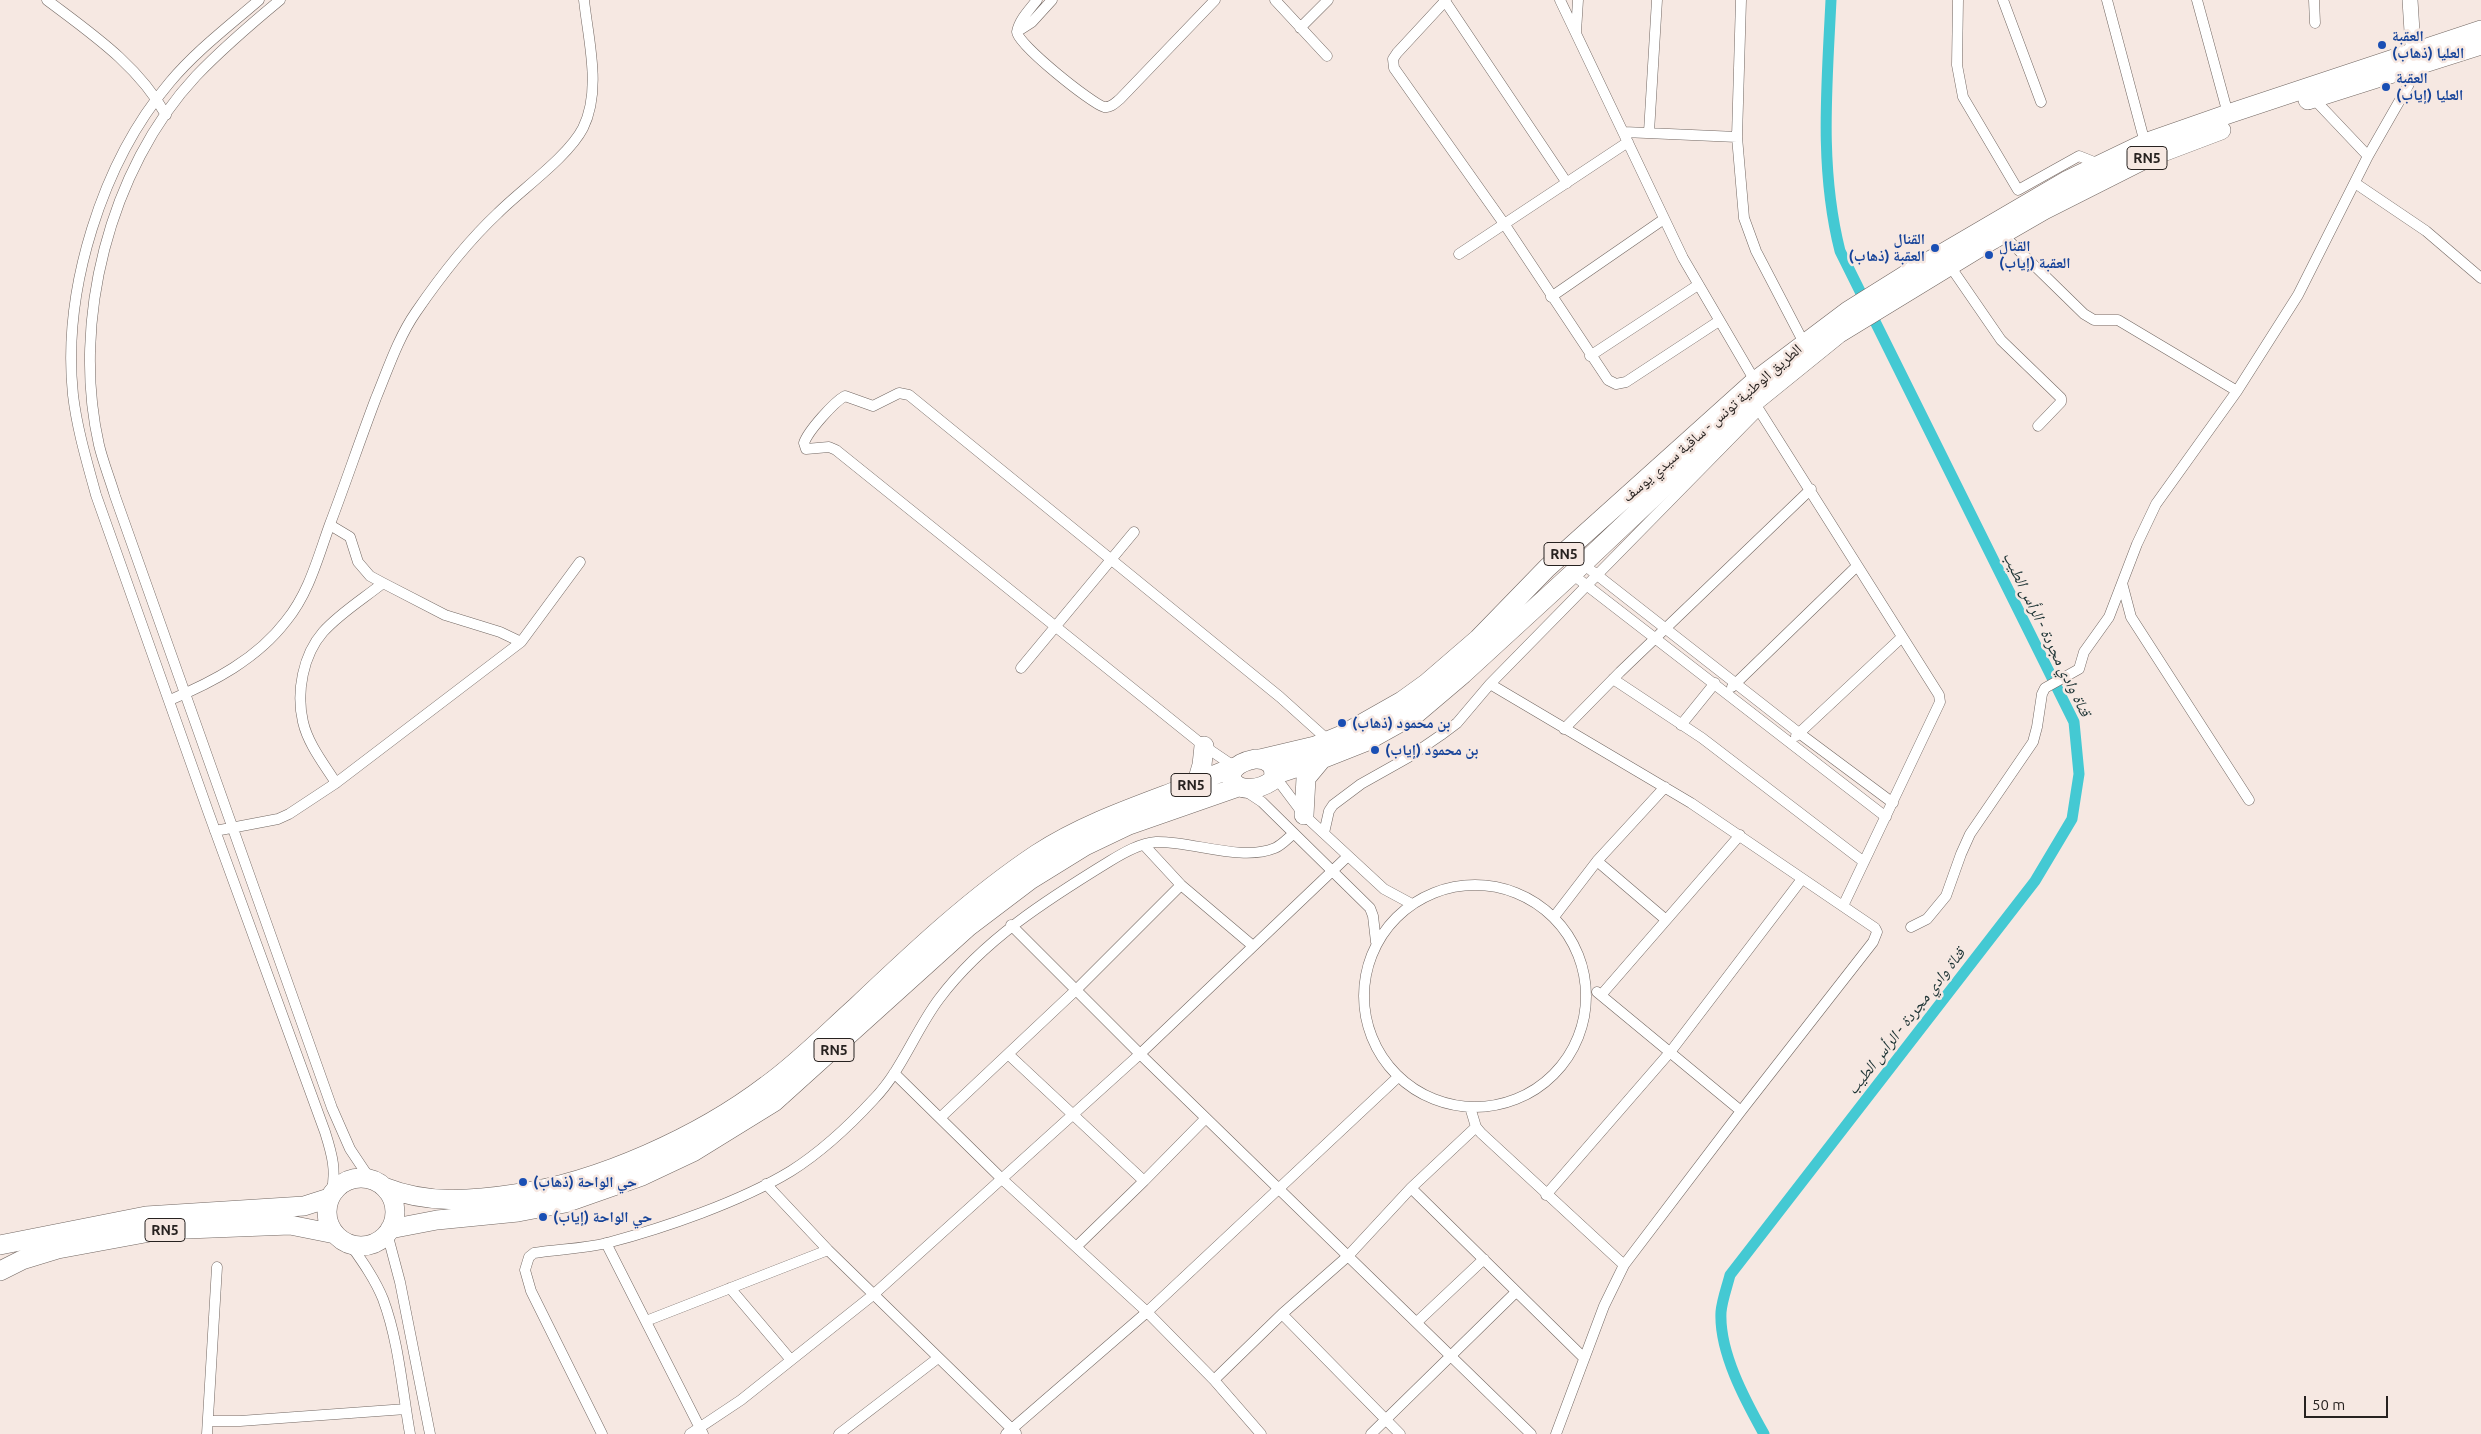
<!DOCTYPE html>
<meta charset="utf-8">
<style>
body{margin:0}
#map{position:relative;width:2481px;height:1434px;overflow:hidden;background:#f6e8e2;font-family:Ubuntu,sans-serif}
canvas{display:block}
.scale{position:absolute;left:2304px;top:1396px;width:84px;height:22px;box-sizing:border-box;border:2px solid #272220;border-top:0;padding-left:6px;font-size:15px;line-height:18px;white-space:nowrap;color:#272220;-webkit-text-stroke:4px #f6e8e2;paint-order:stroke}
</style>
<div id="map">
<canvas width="2481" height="1434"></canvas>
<div class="scale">50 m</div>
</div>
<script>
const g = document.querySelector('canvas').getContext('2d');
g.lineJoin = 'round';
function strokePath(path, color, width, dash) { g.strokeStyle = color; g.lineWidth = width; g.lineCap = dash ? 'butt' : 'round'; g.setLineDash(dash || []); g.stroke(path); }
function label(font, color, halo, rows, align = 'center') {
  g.font = font + ' Ubuntu,"Noto Naskh Arabic",sans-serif'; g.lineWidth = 5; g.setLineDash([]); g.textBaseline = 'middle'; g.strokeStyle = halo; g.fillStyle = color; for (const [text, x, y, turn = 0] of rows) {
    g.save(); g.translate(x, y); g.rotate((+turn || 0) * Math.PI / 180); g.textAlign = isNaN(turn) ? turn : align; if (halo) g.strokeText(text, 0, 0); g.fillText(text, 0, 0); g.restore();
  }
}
const canal = new Path2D(`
 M1764,1434C1745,1400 1719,1352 1721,1312C1722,1300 1727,1287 1730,1275L2035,881L2072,819L2079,774L2074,722L1840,251C1819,168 1827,84 1831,0`);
const street = new Path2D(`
 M47,0C92,34 138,65 166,115
 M259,0C229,26 196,51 170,82C102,162 62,290 73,395C77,429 87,462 96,495L209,814L325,1132C332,1154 337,1172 331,1194
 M280,0C251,24 222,49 196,76C109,169 71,322 99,445C103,462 110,479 115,496L332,1108L350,1149L370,1179
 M1037,0C1030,9 1019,20 1017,32C1016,43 1092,104 1104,107C1111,108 1115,103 1120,99L1215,0
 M1275,0L1327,56
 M1446,0L1397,53L1393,59L1394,68L1505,225L1608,380L1616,384L1626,382L1719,321
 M1560,0L1683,258L1755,381
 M1741,0L1737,137L1744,218L1756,251L1804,343
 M1958,0L1957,65L1963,97L2018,190L2079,156L2099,164
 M2003,0L2041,102
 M2107,0L2145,143
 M2197,0L2228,114
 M2314,0L2315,23
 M1445,1L1567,183
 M1300,28L1328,0
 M1018,31L1032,22L1052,0
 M1576,32L1578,0
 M2313,98L2368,156
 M1624,132L1737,137
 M1649,132L1657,0
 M2355,183L2426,231L2481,278
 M2002,234L2084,314L2094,320H2118L2237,391
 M1459,254L1628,142
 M1950,266L2001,340L2061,398V402L2038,426
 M1551,297L1664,219
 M1590,356L1698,285
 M1754,402L1939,695L1940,702L1843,906
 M330,525L350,537L358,562L370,576L383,583L445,615L500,632L521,642L580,562
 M1583,564L1799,733L1893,803
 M1572,574L1886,817
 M2122,583L2131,617L2249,800
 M1021,668L1134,532
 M1613,679L1702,738L1864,862
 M1490,684L1759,410
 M1732,687L1857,566
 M170,700C213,682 257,659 286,621C309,593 318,557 330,524C346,482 360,440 376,398C388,369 398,338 416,312C440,277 467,242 498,213C522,189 568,157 583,128C602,90 588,39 584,0
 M1681,725L1715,683
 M1564,729L1620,672L1811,489
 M1796,736L1901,638
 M1235,767L1204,746L836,450L829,447L806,449L804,443C808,431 834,402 845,396L873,406L899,393L909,395L1280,697L1329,741
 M1274,775L1304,815L1384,889L1410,903
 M336,783C324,764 308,744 303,722C296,692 303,655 323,632C340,613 363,599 383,583
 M1244,790L1262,802L1370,908L1373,916L1376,942
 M215,831L278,819L289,814L336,783L521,642
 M1324,833L1329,811L1333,805L1361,784L1409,757L1441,735L1457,723L1490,684L1691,803L1875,928L1877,932L1873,942L1741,1111L1624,1265L1481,1133L1476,1127L1470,1107
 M1144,845L1181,885L1253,946
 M1597,861L1665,919
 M1364 996a111 111 0 1 1 222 0a111 111 0 1 1-222 0Z
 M1554,917L1597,861L1665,787
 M1011,925L1140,1054L1531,1434
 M1911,927L1927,919L1946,896L1961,854L1970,834L2033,742L2037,727L2042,694L2045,688L2079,669L2084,652L2109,617L2137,544L2156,504L2237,391L2298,295L2368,156L2408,86L2415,67
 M1597,992L1741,1111
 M1602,994L1740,835
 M1008,1054L1144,1181L1076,1247
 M894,1073L1002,1179L1147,1312L1214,1380L1261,1434
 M941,1117L1077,989L1181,885
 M1144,1181L1206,1118
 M766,1184L828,1250L1016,1433
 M1411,1188L1584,1358
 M1546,1195L1671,1051L1802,879
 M387,1233L400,1282L430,1434
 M606,1243L703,1434
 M350,1244C362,1261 375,1279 383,1299C399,1342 402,1389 410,1434
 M730,1288L791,1360
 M1282,1314L1400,1434
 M646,1321L828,1250
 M1417,1322L1484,1259
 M1214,1380L1282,1314L1348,1256L1411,1188L1476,1127
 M208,1421H240L406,1409
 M207,1434L217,1267
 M602,1434L531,1291L525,1270L529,1257L534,1253C558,1249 583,1249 607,1243C664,1228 740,1202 791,1171C821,1152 850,1125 874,1099C902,1070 915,1031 939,999C983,940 1048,899 1110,861C1123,853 1140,843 1156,842C1193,841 1241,862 1275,848C1282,845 1287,839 1293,834
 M690,1434L741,1400L873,1295L1140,1054L1348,856
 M839,1434L938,1358
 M1006,1434L1147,1312L1398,1077
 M1371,1434L1516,1292
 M1556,1434L1604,1306L1624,1265`);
const secondary = new Path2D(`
 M2410,0L2414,63`);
const highway = new Path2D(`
 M2308,100L2481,45
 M1255,759C1268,758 1278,767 1272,781C1237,804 1210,768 1255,759Z
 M1260,759L1315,746L1342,735L1402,701L1427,683L1478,639L1547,568L1755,381L1848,311L1904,276L2068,180L2145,143L2228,114L2481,30
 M1274,775L1322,759L1365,742L1417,713L1463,674L1572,574L1754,402L1838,334L1992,240L2044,210L2147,158L2221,130
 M1197,782L1202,765L1204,746
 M1304,815L1306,778L1321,760
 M327 1212a34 34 0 1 1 68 0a34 34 0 1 1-68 0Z
 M384,1187C427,1204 470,1201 515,1194C599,1182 700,1136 767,1085C799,1062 827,1033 856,1007C913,953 971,898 1037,854C1080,826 1128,809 1176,791C1196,783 1215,774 1235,767
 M390,1229L437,1220L518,1212L565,1203L642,1176L693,1152L774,1102L968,927L1030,880L1085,846L1129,825L1238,787
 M0,1245L146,1216L304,1206L329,1198
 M0,1271L22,1260L58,1249L161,1230L290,1225L335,1234`);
const markers = [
 [2382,45,5,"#1a4fb4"],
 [2386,87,5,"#1a4fb4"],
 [1935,248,5,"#1a4fb4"],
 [1989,255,5,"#1a4fb4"],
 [1342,723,5,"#1a4fb4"],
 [1375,750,5,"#1a4fb4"],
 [523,1182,5,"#1a4fb4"],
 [543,1217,5,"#1a4fb4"]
];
const shields = [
 [2147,158,40],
 [1564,554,40],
 [1191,785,40],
 [834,1050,40],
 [165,1230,40]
];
const shieldNames = [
 ["RN5",2147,158],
 ["RN5",1564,554],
 ["RN5",1191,785],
 ["RN5",834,1050],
 ["RN5",165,1230]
];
const transitNames = [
 ["العقبة",2392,36],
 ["العليا (ذهاب)",2392,53],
 ["العقبة",2396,78],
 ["العليا (إياب)",2396,95],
 ["القنال",1925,239,"right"],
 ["العقبة (ذهاب)",1925,256,"right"],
 ["القنال",1999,246],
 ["العقبة (إياب)",1999,263],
 ["بن محمود (ذهاب)",1352,723],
 ["بن محمود (إياب)",1385,750],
 ["حي الواحة (ذهاب)",533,1182],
 ["حي الواحة (إياب)",553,1217]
];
const streetNames = [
 ["الطريق الوطنية تونس - ساقية سيدي يوسف",1712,423,-41]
];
const waterNames = [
 ["قناة وادي مجردة - الرأس الطيب",2047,634,64],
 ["قناة وادي مجردة - الرأس الطيب",1906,1021,-52]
];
strokePath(canal, '#44c9d3', 11);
strokePath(street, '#726762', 11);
strokePath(secondary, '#726762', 16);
strokePath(highway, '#726762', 20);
strokePath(street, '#fff', 10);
strokePath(secondary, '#fff', 15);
strokePath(highway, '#fff', 19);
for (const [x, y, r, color] of markers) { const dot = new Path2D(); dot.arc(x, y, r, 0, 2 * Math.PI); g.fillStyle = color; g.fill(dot); strokePath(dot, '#f6e8e2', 2); }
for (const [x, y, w] of shields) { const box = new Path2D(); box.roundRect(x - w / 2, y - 11.5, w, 23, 4); g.fillStyle = '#f6e8e2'; g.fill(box); strokePath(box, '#272220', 1); }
label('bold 14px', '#272220', null, shieldNames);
label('bold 15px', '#164399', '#f6e8e2', transitNames, 'left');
label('15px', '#272220', '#f6e8e2', streetNames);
label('italic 16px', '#1b3233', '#f6e8e2', waterNames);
</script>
